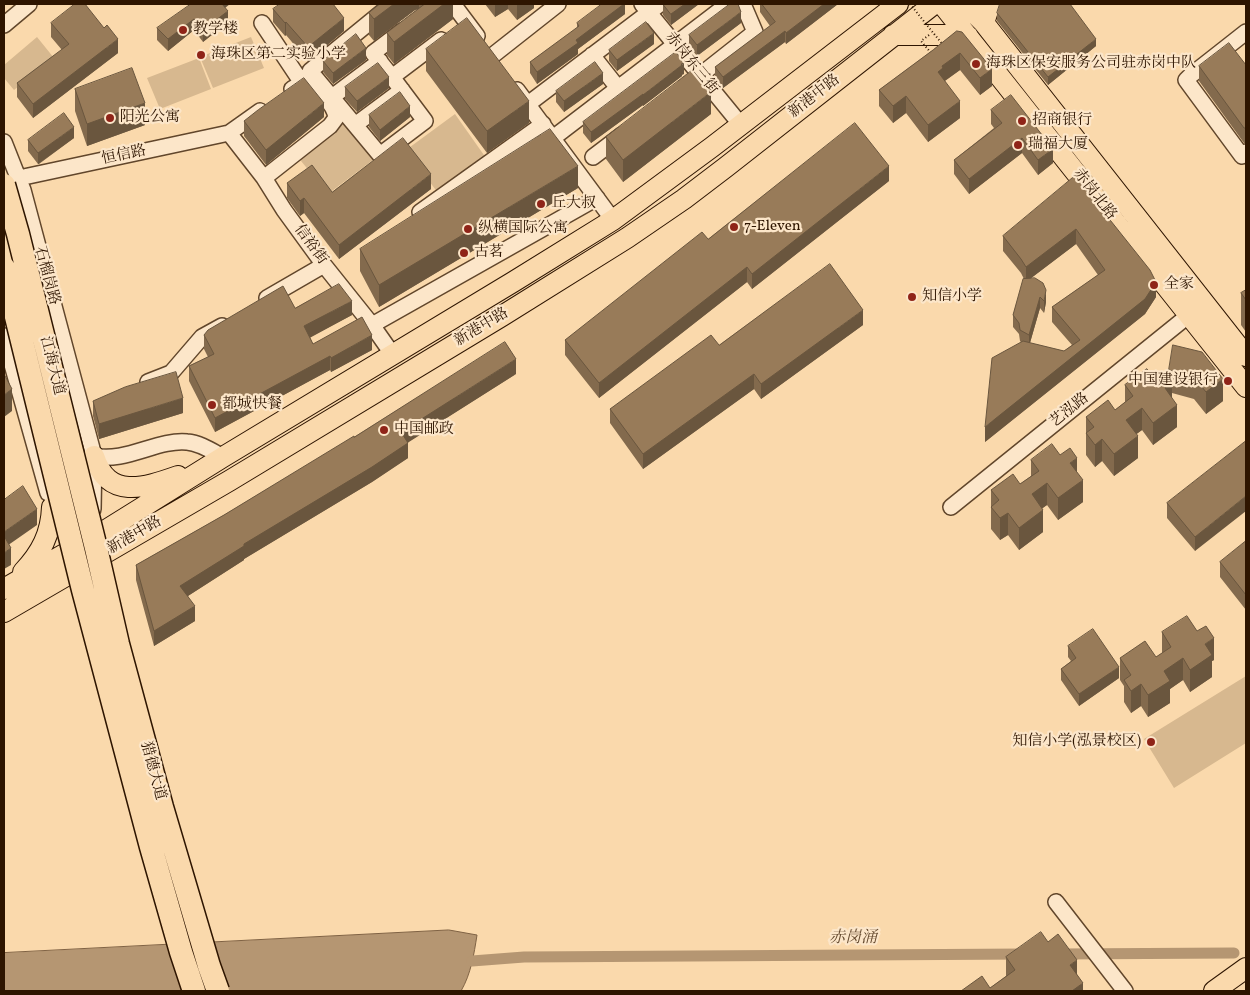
<!DOCTYPE html>
<meta charset="utf-8">
<style>
body{margin:0}
#map{position:relative;width:1250px;height:995px;overflow:hidden;background:#fad9ac;font-family:Vollkorn,serif}
canvas{display:block}
.frame{position:absolute;inset:0;border:5px solid #2e1500;pointer-events:none}
</style>
<div id="map">
<canvas width="1250" height="995"></canvas>
<div class="frame"></div>
</div>
<script>
const g = document.querySelector('canvas').getContext('2d');
g.lineJoin = 'round';
function paint(path, color) { g.fillStyle = color; g.fill(path, 'evenodd'); }
function strokePath(path, color, width, dash) { g.strokeStyle = color; g.lineWidth = width; g.lineCap = dash ? 'butt' : 'round'; g.setLineDash(dash || []); g.stroke(path); }
function label(font, color, halo, rows, align = 'center') {
  g.font = font + ' Vollkorn,"Noto Serif SC",serif'; g.lineWidth = 4.5; g.setLineDash([]); g.textBaseline = 'middle'; g.strokeStyle = halo; g.fillStyle = color; for (const [text, x, y, turn = 0] of rows) {
    g.save(); g.translate(x, y); g.rotate((+turn || 0) * Math.PI / 180); g.textAlign = isNaN(turn) ? turn : align; if (halo) g.strokeText(text, 0, 0); g.fillText(text, 0, 0); g.restore();
  }
}
const green = new Path2D(`
 M37,37L54,58L14,90L4,78V65Z
 M251,37L264,68L213,88L200,57Z
 M199,58L211,89L160,109L147,78Z
 M455,114L486,158L438,193L406,150Z
 M341,121L373,160L328,194L297,156Z
 M1246,676V743L1174,788L1144,739Z`);
const water = new Path2D(`
 M449,930L477,935C474,954 471,974 461,991H4V953Z`);
const canal = new Path2D(`
 M1059,954L1234,953
 M472,961L524,957L1026,954`);
const minor = new Path2D(`
 M392,4L310,71L380,155L425,121L392,77L441,40
 M453,4L477,36
 M642,4L741,125
 M262,23L302,83
 M4,25L29,4
 M1246,32L1190,76L1186,80L1242,156L1246,152
 M592,55L618,88
 M492,56L558,4
 M392,77L373,53L402,31
 M684,88L755,32L743,4
 M517,90L613,220
 M332,97L380,61
 M528,104L660,4
 M355,125L402,90
 M229,133L264,178L284,210L324,265L372,325L393,355
 M553,138L728,4
 M4,142L23,190L94,456L93,509
 M593,157L622,135
 M19,178L229,133L260,111
 M264,178L330,126L336,118C335,105 316,84 302,83L292,89
 M420,212L543,124
 M267,298L324,265
 M372,325L597,198
 M4,336L48,493
 M148,382L171,373L202,337L222,326
 M94,456C125,463 158,439 187,442C200,443 212,451 223,457
 M951,507L1189,315
 M1056,902L1125,991`);
const major = new Path2D(`
 M942,4L1246,387
 M965,4L984,23L1246,356
 M984,23L990,4
 M893,35H947L968,36
 M94,456C108,500 144,488 178,476
 M23,572C41,553 51,534 52,507
 M4,589L106,530L223,457L513,282L613,220L712,147L898,4
 M4,612L229,481L502,316L627,238L684,199L726,167L934,4
 M1214,991L1246,968`);
const pathBridge = new Path2D(`
 M910,4L943,45
 M929,35L921,41L931,53`);
const highwayBridge = new Path2D(`
 M4,185L18,234L96,548L118,644L162,807L209,966L218,991
 M4,268L83,590L151,847L181,952L194,991`);
const wall = new Path2D(`
 M380,4H453V19L394,64L387,55V33L418,9L415,10L374,41L369,35V13Z
 M485,4H534V8L517,20L508,9L495,17Z
 M625,4V14L578,49V54L537,84L530,73V62L577,28V23Z
 M663,4H699L671,25L663,15Z
 M760,4H838L786,44L785,42L723,88L715,78V67L770,26L760,12Z
 M225,8L228,22L203,42L194,30L168,51L157,40V28Z
 M273,9L344,31L308,61L286,35L285,36L273,22Z
 M997,13L1096,46L1048,85L997,21Z
 M51,23L118,53L33,118L17,97V83L62,50L51,37Z
 M741,23L697,56L689,46V35Z
 M957,31L992,86L980,95L960,70L945,81L960,118L928,142L906,113L893,123L879,106V90L933,50Z
 M654,44L617,71L609,61V50Z
 M426,49L529,123L487,153L426,71Z
 M366,60L333,84L323,72V61Z
 M1246,65V143H1244L1199,81V66Z
 M684,74L682,75V76L643,106V105L591,143L583,133V122Z
 M603,84L564,112L556,102V91Z
 M345,87L389,88L357,112L345,99Z
 M75,89L145,125L87,146L75,111Z
 M991,110L1053,163L1038,175L1022,153L969,194L954,174V160L994,128L991,124Z
 M711,114L623,182L606,159V137Z
 M369,115L410,117L380,141L369,127Z
 M324,117L266,165L244,136V121Z
 M74,138L39,164H38L28,151V140Z
 M1075,176L1156,297L1145,314L985,442L1021,342L1020,341L1019,334L1013,327V315L1024,279L1021,273L1003,251V236ZM1076,244L1098,275L1052,307V322L1072,345L1064,351L1030,343L1040,308L1044,313L1046,302L1031,278Z
 M889,181L752,289L747,282L599,398L565,355V340L708,239Z
 M287,183L332,192L431,189L339,259L304,213L300,216L287,198Z
 M578,188L379,307L360,271V249Z
 M1246,290V332L1241,325V293Z
 M295,308L352,315L310,337L313,344L372,350L331,372L330,370L215,432L189,381V366L208,357L204,349V335Z
 M863,325L761,399L754,389L643,469L610,423V409L719,345Z
 M1173,345L1223,401L1206,414L1194,399L1172,393V398L1177,427L1153,445L1142,430L1136,434L1138,458L1114,476L1102,461L1095,467L1086,455V417L1115,410L1125,402V385L1155,380L1169,378V370Z
 M516,374L408,442V458L372,482L244,559V560L188,596L195,621L154,646L136,580V565L224,515L354,437Z
 M93,401L183,413L99,439L93,416Z
 M1246,441L1195,551L1167,518V503Z
 M1060,455L1077,473L1083,502L1058,520L1047,505L1042,508L1043,532L1019,550L1008,535L1000,540L991,529V490L1020,484L1031,476V460Z
 M1246,541V610L1220,577V562Z
 M1162,632L1214,660L1212,661V677L1190,692L1183,680L1170,689V703L1148,717L1141,706L1131,713L1124,702V686L1120,680V658L1156,657L1162,653Z
 M1068,646L1119,678L1079,706L1061,680V669L1071,661L1068,657Z
 M1048,942L1077,976L1083,991L990,988L1006,976V957Z`);
const shadedWall = new Path2D(`
 M220,4H230L220,12Z
 M394,4H419V9L415,10L374,41V19Z
 M444,4H453V19L394,64V42Z
 M495,4H508V9L495,17Z
 M517,4H534V8L517,20Z
 M624,4H625V14L578,49V54L537,84V72L576,40Z
 M685,4H699L671,25V14Z
 M824,4H838L786,44V33Z
 M228,11V22L203,42V30Z
 M741,12V23L697,56V45Z
 M344,18V31L308,61V47Z
 M194,19V30L168,51V39Z
 M286,22V35L285,36V23Z
 M785,31V42L723,88V77Z
 M654,33V44L617,71V60Z
 M118,39V53L33,118V104Z
 M1096,39V46L1048,85V77Z
 M366,48V60L333,84V73Z
 M960,53V70L943,82L938,72L942,66Z
 M684,63V74L682,75V76L643,106V95Z
 M992,69V86L980,95V78Z
 M603,73V84L564,112V101Z
 M389,77V88L357,112V101Z
 M711,92V114L623,182V160Z
 M643,94V105L591,143V132Z
 M906,96V113L893,123V106Z
 M529,101V123L487,153V131Z
 M960,101V118L928,142V125Z
 M145,103V125L87,146V124Z
 M324,103V117L266,165V150Z
 M410,106V117L380,141V130Z
 M74,127V138L38,164V153Z
 M1022,138V153L969,194V179Z
 M1053,149V163L1038,175V160Z
 M578,166V188L379,307V285Z
 M889,166V181L752,289V274Z
 M431,174V189L339,259V245Z
 M304,198V213L300,216V201Z
 M1076,229V244L1026,282V267Z
 M747,267V282L599,398V383Z
 M1156,282V297L1145,314L985,442V427Z
 M1046,290V302L1044,313V301Z
 M1040,297V308L1029,346V335Z
 M352,301V315L304,341V326Z
 M863,310V325L761,399V384Z
 M372,335V350L331,372V358Z
 M330,356V370L215,432V418Z
 M516,359V374L401,447V432Z
 M754,374V389L643,469V454Z
 M1223,379V401L1206,414V392Z
 M1172,383V405L1165,388Z
 M12,389V411L4,417V395Z
 M183,398V413L99,439V424Z
 M1177,405V427L1153,445V423Z
 M1142,408V430L1126,442V420Z
 M1138,436V458L1114,476V454Z
 M1102,439V461L1095,467V445Z
 M408,443V458L372,482L244,559V560L180,601V586L244,544Z
 M1077,458V480L1070,463Z
 M1083,480V502L1058,520V498Z
 M1047,483V505L1032,516V494Z
 M1246,496V511L1195,551V537Z
 M37,509V525L4,548V532Z
 M1043,510V532L1019,550V528Z
 M1008,513V535L1000,540V518Z
 M11,548V565L4,569V553Z
 M195,606V621L154,646V631Z
 M1214,638V660L1212,661V677L1190,692V670L1205,644Z
 M1183,658V680L1170,689V703L1148,717V695L1164,671Z
 M1119,667V678L1079,706V694Z
 M1141,684V706L1131,713V691Z
 M1077,960V987L1083,983V991H1070V965Z`);
const building = new Path2D(`
 M75,4H85L104,28L107,25L118,39L33,104L17,83L69,44L51,23Z
 M191,4H222L228,11L203,30L194,19L168,39L157,28Z
 M280,4H333L344,18L308,47L286,22L285,23L273,9Z
 M380,4H394L374,19L369,13Z
 M425,4H444L394,42L387,33Z
 M602,4H624L576,40L578,43L537,72L530,62L579,26L577,23Z
 M663,4H685L671,14Z
 M730,4H738L741,12L697,45L689,35Z
 M762,4H824L786,33L785,31L723,77L715,67L775,22Z
 M1000,4H1070L1096,39L1048,77L997,13Z
 M467,18L529,101L487,131L426,49Z
 M646,22L654,33L617,60L609,50Z
 M957,31L962,32L992,69L980,78L960,53L942,66L943,68L938,72L960,101L928,125L906,96L893,106L879,90L933,50Z
 M356,34L366,48L333,73L323,61Z
 M1229,43L1246,65V128H1244L1199,66Z
 M676,52L684,63L681,64L682,65L643,95V94L591,132L583,122Z
 M595,62L603,73L564,101L556,91Z
 M378,63L389,77L357,101L345,87Z
 M132,68L145,103L87,124L75,89Z
 M694,69L711,92L623,160L606,137Z
 M304,78L324,103L266,150L244,121L258,110Z
 M400,92L410,106L380,130L369,115Z
 M1011,95L1053,149L1038,160L1022,138L969,179L954,160L1002,123L991,110Z
 M64,113L74,127L38,153L28,140Z
 M855,123L889,166L752,274L747,267L599,383L565,340L702,232L708,239Z
 M550,129L578,166L379,285L360,249Z
 M403,138L431,174L339,245L304,198L300,201L287,183L312,165L332,192Z
 M1075,176L1150,270L1156,282L1145,299L985,427L992,358L1023,341L1064,351L1080,340L1052,307L1105,270L1076,229L1026,267L1021,259L1003,236Z
 M830,264L863,310L761,384L754,374L643,454L610,409L711,335L719,345Z
 M1035,278L1043,283L1046,290L1044,301L1040,297L1029,335L1020,330L1019,323L1013,315L1023,279Z
 M339,284L352,301L304,326L313,344L362,317L372,335L331,358L330,356L215,418L189,366L214,354L204,335L208,330L283,286L295,308Z
 M1246,290V300L1241,293Z
 M505,342L516,359L401,432L408,443L372,467L244,544V546L180,586L195,606L154,631L136,565L224,515L354,436V437Z
 M1173,345L1202,352L1223,379L1206,392L1194,377L1169,370Z
 M1147,369L1155,380L1165,373L1172,383L1165,388L1177,405L1153,423L1142,408L1126,420L1138,436L1114,454L1102,439L1095,445L1086,433L1094,427L1086,417L1108,400L1115,410L1133,396L1125,385Z
 M176,372L183,398L99,424L93,401L125,387Z
 M4,374L12,389L4,395Z
 M1246,441V496L1195,537L1167,503Z
 M1052,444L1060,455L1070,448L1077,458L1070,463L1083,480L1058,498L1047,483L1032,494L1043,510L1019,528L1008,513L1000,518L991,507L999,500L991,490L1013,474L1020,484L1039,471L1031,460Z
 M23,486L37,509L4,532V500Z
 M4,536L11,548L4,553Z
 M1246,541V595L1220,562Z
 M1187,616L1197,631L1206,626L1214,638L1205,644L1212,655L1190,670L1183,658L1164,671L1170,681L1148,695L1141,684L1131,691L1124,680L1131,675L1120,658L1145,641L1156,657L1171,647L1162,632Z
 M1093,629L1119,667L1079,694L1061,669L1076,658L1068,646Z
 M1041,932L1048,942L1058,934L1077,960L1070,965L1083,983L1072,991H961L982,976L990,988L1015,970L1006,957Z`);
const markers = [
 [183,30,5,"#8f2418"],
 [201,55,5,"#8f2418"],
 [976,64,5,"#8f2418"],
 [110,118,5,"#8f2418"],
 [1022,121,5,"#8f2418"],
 [1018,145,5,"#8f2418"],
 [541,204,5,"#8f2418"],
 [734,227,5,"#8f2418"],
 [468,229,5,"#8f2418"],
 [464,253,5,"#8f2418"],
 [1154,285,5,"#8f2418"],
 [912,297,5,"#8f2418"],
 [1228,381,5,"#8f2418"],
 [212,405,5,"#8f2418"],
 [384,430,5,"#8f2418"],
 [1151,742,5,"#8f2418"]
];
const poiNames = [
 ["教学楼",193,30],
 ["海珠区第二实验小学",211,55],
 ["海珠区保安服务公司驻赤岗中队",986,64],
 ["阳光公寓",120,118],
 ["招商银行",1032,121],
 ["瑞福大厦",1028,145],
 ["丘大叔",551,204],
 ["7-Eleven",744,227],
 ["纵横国际公寓",478,229],
 ["古茗",474,253],
 ["全家",1164,285],
 ["知信小学",922,297],
 ["中国建设银行",1218,381,"right"],
 ["都城快餐",222,405],
 ["中国邮政",394,430],
 ["知信小学(泓景校区)",1141,742,"right"]
];
const streetNames = [
 ["赤岗东三街",691,64,51],
 ["新港中路",815,97,-38],
 ["恒信路",124,156,-12],
 ["赤岗北路",1094,195,52],
 ["信裕街",310,245,54],
 ["石榴岗路",46,276,75],
 ["新港中路",482,328,-31],
 ["江海大道",51,366,76],
 ["艺泓路",1070,411,-39],
 ["新港中路",135,536,-30],
 ["猎德大道",152,771,75]
];
const waterNames = [
 ["赤岗涌",853,939]
];
paint(green, '#d7b88f');
paint(water, '#b59672');
strokePath(water, '#7f6244', 1);
strokePath(canal, '#b59672', 11);
strokePath(minor, '#61462b', 18);
strokePath(major, '#2e1500', 22);
strokePath(minor, '#fce6c9', 15);
strokePath(major, '#fad9ac', 20);
strokePath(highwayBridge, '#2e1500', 25, []);
strokePath(pathBridge, '#2e1500', 2, [1, 2.5]);
strokePath(highwayBridge, '#fad9ac', 22);
paint(wall, '#836a4d');
paint(shadedWall, '#6a563e');
paint(building, '#987b59');
strokePath(building, '#6a563e', 1);
for (const [x, y, r, color] of markers) { const dot = new Path2D(); dot.arc(x, y, r, 0, 2 * Math.PI); g.fillStyle = color; g.fill(dot); strokePath(dot, '#fce6c9', 2); }
label('15px', '#2e1500', '#fce6c9', poiNames, 'left');
label('15px', '#2e1500', '#fce6c9', streetNames);
label('italic 16px', '#64492e', '#fce6c9', waterNames);
</script>
